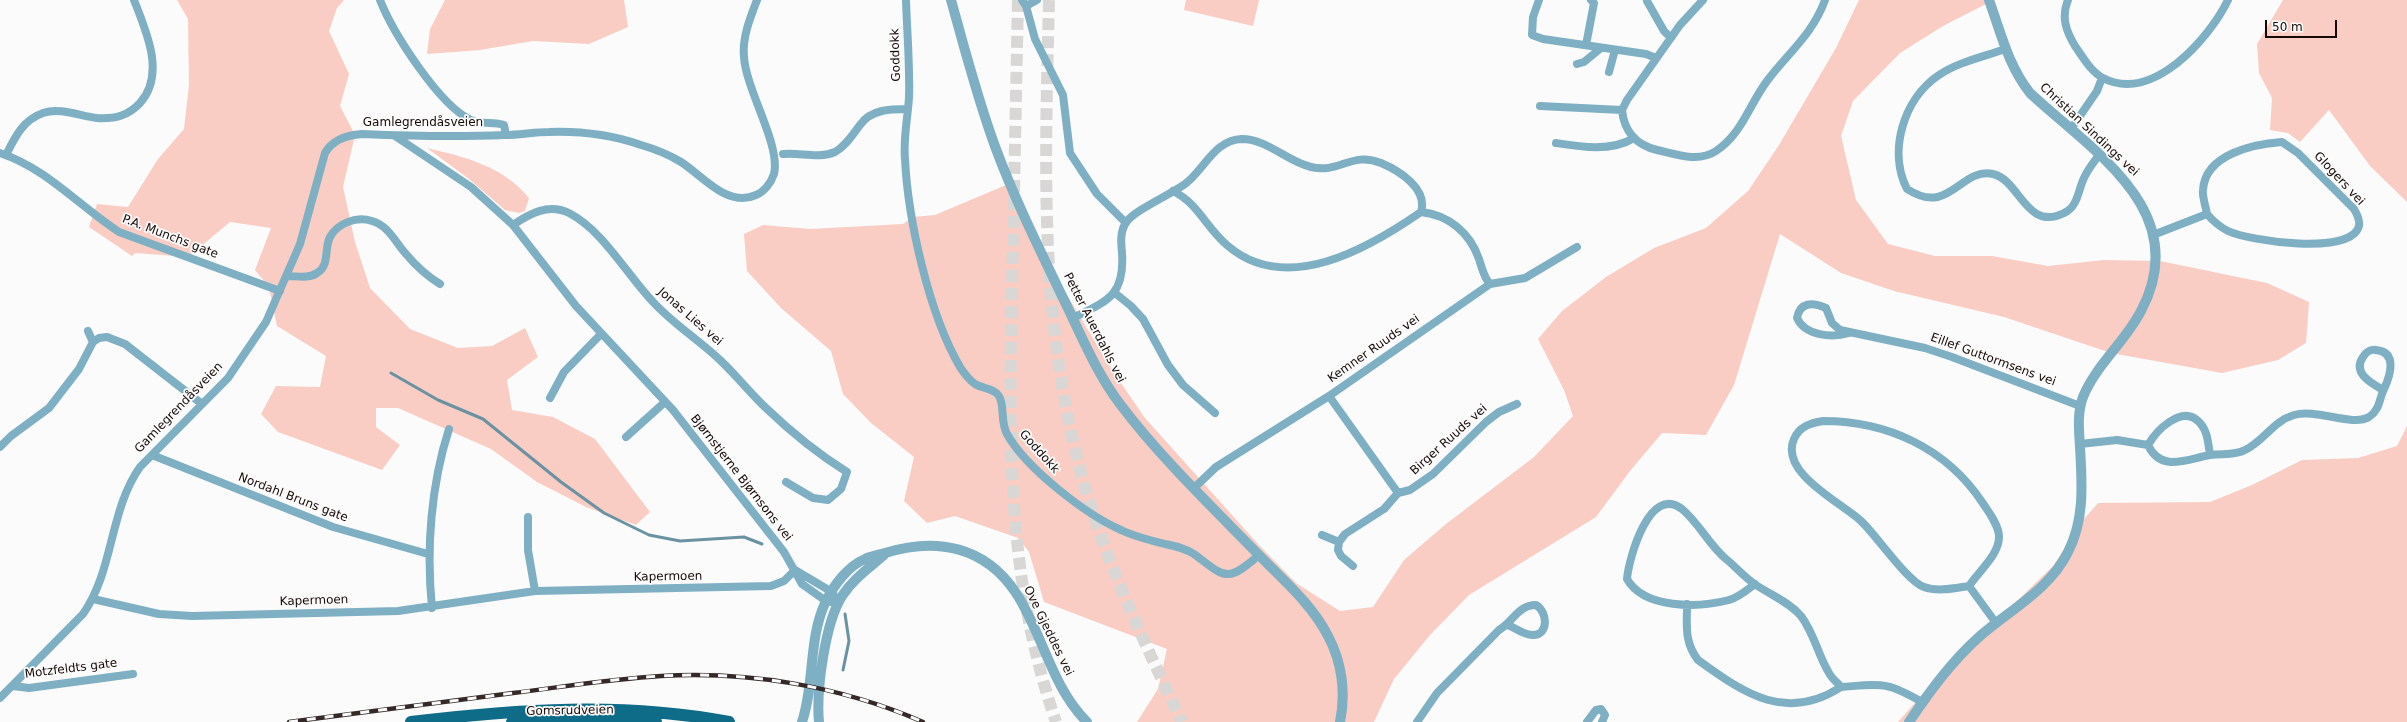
<!DOCTYPE html>
<html>
<head>
<meta charset="utf-8">
<style>
	body { margin:0 }
	#map { position:relative; width:2407px; height:722px; overflow:hidden; background:#fbfbfb; font-family:"DejaVu Sans",sans-serif }
	canvas { display:block }
	.scale { position:absolute; left:2265px; top:20px; width:72px; height:18px; box-sizing:border-box; border:2px solid #150906; border-top:0; padding-left:5px; font-size:12px; line-height:14px; white-space:nowrap; color:#150906; -webkit-text-stroke:3px #fbfbfb; paint-order:stroke }
</style>
</head>
<body>
<div id="map">
<canvas width="2407" height="722"></canvas>
<div class="scale">50 m</div>
</div>
<script>
const c = document.querySelector('canvas').getContext('2d');
c.lineJoin = 'round';
function fill(path, color) { c.fillStyle = color; c.fill(path, 'evenodd'); }
function trace(path, color, width, dash) { c.strokeStyle = color; c.lineWidth = width; c.lineCap = dash ? 'butt' : 'round'; c.setLineDash(dash || []); c.stroke(path); }
function label(font, color, halo, rows, align = 'center') {
  c.font = font + ' "DejaVu Sans",sans-serif'; c.lineWidth = 3.5; c.setLineDash([]); c.textBaseline = 'middle'; c.strokeStyle = halo; c.fillStyle = color; for (const [text, x, y, turn = 0] of rows) {
    c.save(); c.translate(x, y); c.rotate((+turn || 0) * Math.PI / 180); c.textAlign = isNaN(turn) ? turn : align; if (halo) c.strokeText(text, 0, 0); c.fillText(text, 0, 0); c.restore();
  }
}
const green = new Path2D(`
	M177,0h167l-7,8 -8,23 20,43 -9,32 15,29 -12,52 12,55 15,46 40,41 48,19 34,-2 33,-18 13,29 -31,23 5,30 41,7 42,22 55,73 -14,13 -50,-18 -49,-25 -46,-33 -93,-41h-22v19l24,18 -18,25 -104,-38 -17,-18 15,-28 44,1 6,-31 -49,-30 -8,-39 -14,-17 16,-42 -41,-6 -42,35 -53,-4 -3,3 -43,-29 8,-23 31,3 30,-48 26,-30 5,-44 -1,-66z
	M445,0h179l4,27 -39,17 -56,-3 -53,9 -53,4 3,-25z
	M1186,0h73l-6,26 -69,-16z
	M1859,0h135l-51,26 -43,27 -47,48 -12,35 15,64 32,44 47,12h57l56,10 56,-6 56,1 107,22 42,19 -3,41 -28,17 -56,13 -111,-20 -107,-36 -110,-26 -53,-18 -61,-39 -46,151 -28,50 -44,-2 -32,38 -34,46 -127,78 -39,40 -36,44 -20,43h-237l21,-33 9,-40 -123,-47 -15,-50 -11,-14 -63,-22 -28,7 -23,-22 10,-44 -43,-34 -28,-29 -12,-43 -50,-43 -34,-37 -3,-37 19,-9 47,4 93,-5 10,-7 22,-2 78,-33 45,98 56,93 31,45 113,126 38,39 44,28 33,-4 31,-47 42,-36 88,-67 39,-41 -9,-26 -26,-51 24,-28 44,-34 48,-29 52,-20 42,-37 31,-46 57,-97z
	M2283,0h124v202l-37,-36 -41,-56 -29,32 -12,-9 -18,-3 2,-32 -13,-25 -2,-29z
	M427,148c38,9 76,18 102,50l-4,13 -6,2 -14,-3 -36,-31z
	M2407,426v296h-509l34,-39 121,-117 31,-47 14,-16 112,-1 42,-17 50,-25 56,-2 39,-12z`);
const stream = new Path2D(`
	M391,373l47,27 45,19 78,63 43,31 45,22 31,6 64,-4 18,7
	M843,670l6,-29 -4,-27`);
const trunkTunnel = new Path2D(`
	M1018,0c-2,96 -4,192 -6,289 -3,150 -6,288 44,433
	M1049,0c-4,169 -11,326 37,491 24,80 60,155 96,231`);
const minor = new Path2D(`
	M380,0c13,33 59,105 91,120 11,5 23,1 33,5l2,10
	M906,0c1,32 4,65 3,97 -1,20 -6,41 -4,62 3,61 24,155 55,208 4,6 9,13 15,17 8,5 19,4 24,12 6,10 1,25 8,38 19,34 78,80 114,96 14,7 29,10 44,14 10,2 20,4 29,10 31,23 32,30 65,1
	M1022,0l4,6 9,33 28,56 7,58 27,41 29,29
	M1539,0l-6,17 -1,18 11,4 103,15 10,4
	M1703,0l-23,25 -53,75 -5,10c2,21 14,35 35,40 18,4 41,13 59,1 26,-17 33,-46 51,-70 21,-28 46,-47 58,-81
	M2068,0c-7,17 -2,31 7,46 7,10 16,26 28,32 49,26 106,-39 125,-78
	M1647,1l17,30 7,7
	M1026,6l11,-6
	M1586,45l8,-42 -3,-3
	M2005,49c-22,8 -47,13 -66,26 -36,24 -51,77 -32,114 43,28 53,-22 86,-15 27,6 33,58 71,39 14,-6 14,-23 20,-35 4,-9 10,-16 15,-23
	M1577,64l7,-2 17,-14
	M1609,72l6,-22
	M1540,106l82,4
	M2071,129l26,-38 5,-13
	M395,136l76,51 42,38 63,81 97,104 111,142 18,32 24,17 12,2
	M2282,142l16,11 56,56c3,5 6,11 5,17 -8,30 -110,15 -131,5 -8,-4 -15,-10 -21,-17 -1,-7 -5,-17 -4,-24 2,-36 51,-46 79,-48z
	M1556,143c25,4 55,9 78,-5
	M0,153c46,15 79,53 119,79l161,59
	M783,154c16,-2 36,5 52,-2 11,-6 18,-18 25,-27 11,-16 31,-16 48,-16
	M6,155c9,-18 17,-35 37,-42 17,-6 37,3 54,5 18,1 31,-2 43,-15 26,-29 6,-72 -6,-103
	M1173,191c26,13 33,37 55,55 59,50 141,2 193,-34 28,3 49,21 58,47 3,9 5,19 11,25
	M513,225c16,-11 35,-22 56,-12 35,18 59,64 87,92 19,20 44,36 64,55 16,15 30,33 46,48 25,24 52,46 81,64l-6,17 -13,11 -15,-2 -27,-16
	M2153,235l54,-21
	M287,276c10,0 22,3 30,-3 13,-7 7,-25 13,-36 8,-14 26,-21 42,-16 17,5 23,21 34,33 10,12 21,22 34,30
	M1115,293l16,13 12,13 25,46 15,20 32,28
	M1073,318c34,-17 52,-22 49,-65 -1,-10 -2,-20 3,-29 7,-13 45,-29 60,-40 20,-15 29,-44 57,-45 25,0 46,23 69,28 29,7 40,-16 70,-4 19,8 47,26 40,49
	M88,331l5,11
	M1849,333c-17,5 -44,3 -52,-15 3,-16 15,-16 29,-10l6,15 8,7 85,18 27,9 128,49
	M1329,396l69,97
	M550,398l14,-26 37,-38
	M1823,421c64,0 123,27 159,81 6,9 17,23 17,35 0,18 -21,35 -30,49 -14,2 -31,6 -45,1 -17,-6 -47,-51 -63,-66 -19,-18 -82,-48 -67,-82 5,-12 16,-16 29,-18z
	M626,437l39,-35
	M2080,444l37,-4 31,5c8,-14 33,-40 50,-24 10,9 10,22 12,34
	M2148,445c13,28 39,14 62,10 12,-2 24,1 35,-5 19,-9 28,-29 49,-35 22,-7 58,12 75,2 11,-7 10,-18 15,-28 6,-13 14,-37 -8,-39 -5,-1 -10,2 -13,7 -11,16 8,26 20,33
	M0,447l11,-11 38,-28 30,-39 14,-27 6,-4 8,-1 18,7 77,60
	M152,455l181,72 95,27
	M1194,488l22,-21 113,-71 161,-112 35,-6 52,-31
	M528,517v33l7,41
	M1322,535l17,7
	M1353,566l-12,-10 -3,-6 1,-8 6,-8 39,-25 14,-16 12,-3 23,-16 53,-52 13,-10 18,-8
	M795,570l37,22 6,11
	M1755,584c-8,6 -17,14 -26,16 -31,8 -85,9 -102,-21 2,-22 23,-95 55,-70 17,14 27,36 44,50 10,8 19,19 30,26 15,10 33,17 45,31 13,17 17,39 28,57 3,6 8,9 12,14 41,-3 45,-6 81,15
	M1969,586l27,37
	M93,599l66,15 33,2 206,-5 137,-20 236,-5 13,-5 11,-11
	M1687,604c0,21 -3,38 11,56 48,35 89,62 143,27
	M432,608c-6,-59 -1,-123 17,-179
	M13,686l16,2 104,-14
	M0,698l83,-84c31,-44 26,-103 57,-147l88,-89 38,-56 34,-78 25,-91c8,-14 22,-18 37,-19 48,2 96,3 143,1 15,0 29,-3 44,-3 31,-1 63,3 92,13 14,4 27,9 40,17 22,14 46,46 75,33 8,-3 15,-12 18,-21 7,-29 -28,-84 -30,-117 -2,-19 6,-39 13,-57
	M1417,722l20,-29 62,-63c14,-8 19,-25 37,-25 12,7 13,31 -4,30 -8,0 -17,-7 -24,-10
	M1587,722l9,-12 5,-1 4,6 -3,7`);
const tertiary = new Path2D(`
	M951,0c14,50 27,101 45,149 19,51 43,99 66,147 18,36 33,75 58,108 40,53 90,101 137,149 25,26 55,51 71,83 14,26 18,57 12,86
	M802,722c13,-39 6,-84 24,-121 8,-16 22,-35 39,-42 6,-3 14,-4 20,-6 51,-16 100,-7 131,40 27,41 35,93 71,129
	M819,722c-3,-31 6,-99 23,-126 11,-17 27,-28 42,-41
	M1909,722c21,-31 42,-60 71,-86 30,-26 70,-47 88,-84 17,-33 14,-69 12,-105 -1,-17 -3,-34 3,-50 13,-32 42,-55 58,-86 53,-100 -49,-160 -111,-218 -22,-28 -29,-60 -41,-93`);
const primary = new Path2D(`
	M411,722c105,-13 213,-20 318,0
	M512,722l89,-3 55,3`);
const rail = new Path2D(`
	M289,722c74,-10 149,-19 224,-29 49,-6 98,-14 148,-17 88,-5 180,10 262,46`);
const streetNames = [
	["Goddokk",896,55,-92],
	["Gamlegrendåsveien",423,123],
	["Christian Sindings vei",2089,130,43],
	["Glogers vei",2339,179,47],
	["P.A. Munchs gate",170,237,21],
	["Jonas Lies vei",690,317,41],
	["Petter Auerdahls vei",1094,328,63],
	["Kemner Ruuds vei",1374,349,-35],
	["Eillef Guttormsens vei",1993,360,20],
	["Gamlegrendåsveien",179,408,-46],
	["Birger Ruuds vei",1449,440,-42],
	["Goddokk",1039,452,48],
	["Bjørnstjerne Bjørnsons vei",741,478,52],
	["Nordahl Bruns gate",293,498,21],
	["Kapermoen",668,577,-1],
	["Kapermoen",314,601,-2],
	["Ove Gjeddes vei",1048,631,64],
	["Motzfeldts gate",71,669,-7],
	["Gomsrudveien",570,711,-1]
];
fill(green, '#f9cdc3');
trace(stream, '#6a92a2', 3);
trace(trunkTunnel, '#d8d7d6', 12, [12, 6]);
trace(minor, '#7eafc3', 8);
trace(tertiary, '#7eafc3', 10);
trace(primary, '#0e6c88', 12);
trace(rail, '#342927', 4.5);
trace(rail, '#fbfbfb', 3, [9]);
label('12px', '#150906', '#fbfbfb', streetNames);
</script>
</body>
</html>
